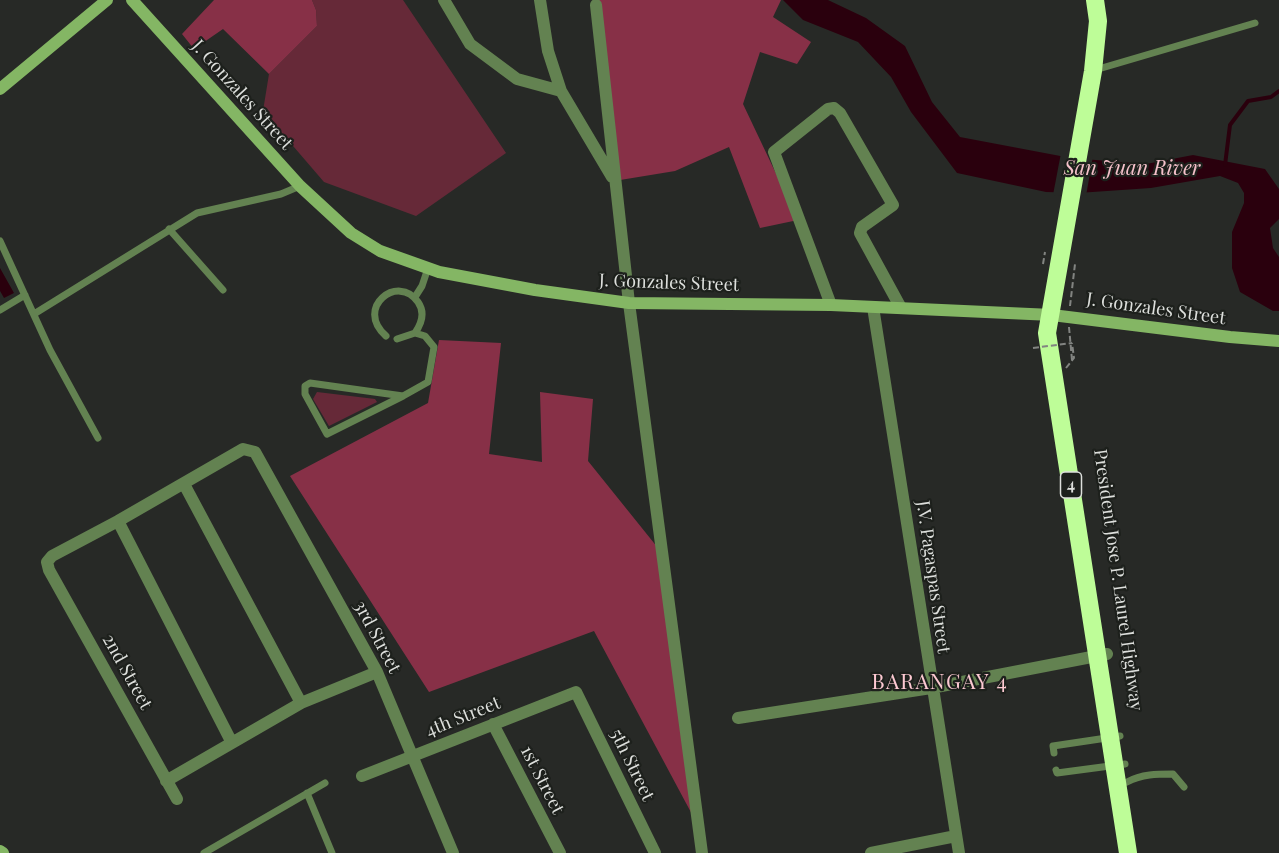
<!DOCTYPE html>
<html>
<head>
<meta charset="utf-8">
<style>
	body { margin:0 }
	canvas { display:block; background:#272926 }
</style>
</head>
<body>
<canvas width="1279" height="853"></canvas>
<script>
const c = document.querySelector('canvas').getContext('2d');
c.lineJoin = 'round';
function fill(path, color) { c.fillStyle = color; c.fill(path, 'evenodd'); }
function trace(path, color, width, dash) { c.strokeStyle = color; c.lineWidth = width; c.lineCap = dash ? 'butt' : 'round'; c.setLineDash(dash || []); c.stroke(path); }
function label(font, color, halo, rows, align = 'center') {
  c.font = font + ' "Playfair Display",serif'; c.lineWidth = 4.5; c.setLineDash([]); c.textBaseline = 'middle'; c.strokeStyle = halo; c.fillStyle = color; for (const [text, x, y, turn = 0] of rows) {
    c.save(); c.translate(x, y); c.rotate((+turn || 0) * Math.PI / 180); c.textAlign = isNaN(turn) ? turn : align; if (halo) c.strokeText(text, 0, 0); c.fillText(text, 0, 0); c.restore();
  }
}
const green = new Path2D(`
	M312,0h91l103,153 -90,63 -92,-34 -61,-71 6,-37 48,-48 -1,-16z
	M317,392l58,7 2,3 -48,24 -16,-27z`);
const forest = new Path2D(`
	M214,0h98l4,10 1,16 -48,48 -46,-45 -29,20 -12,-15z
	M595,0h186l-8,17 38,25 -14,22 -37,-12 -17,52 55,116 -38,8 -31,-81 -54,24 -61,10z
	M439,340l62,3 -12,111 53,8 -2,-70 53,7 -5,62 74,92 32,265 -100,-187 -165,61 -139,-216 138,-73z`);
const water = new Path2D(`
	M783,0h45l38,18 39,28 27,56 28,35 111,21 75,6 47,-9 72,14 14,20v30l-9,9 3,20 6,9v54h-6l-33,-19 -8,-24v-36l12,-29v-10l-6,-10 -18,-7 -69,12 -73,5 -32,-1 -89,-19 -46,-61 -20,-35 -33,-35 -55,-22z
	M0,268l14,25 -10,5 -4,-7z`);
const pier = new Path2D(`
	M1061,153l32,3 -7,40 -33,-1z`);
const stream = new Path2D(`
	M1225,165l5,-40 18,-24 23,-4 8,-6`);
const path = new Path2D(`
	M1043,264l2,-12
	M1070,306l5,-42
	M1069,327l3,33
	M1066,368l8,-10 -2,-15`);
const lane = new Path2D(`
	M1095,70l160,-47
	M169,229l54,61
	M0,241l50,109 48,88
	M415,297l7,-11 6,-18
	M0,310l25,-15
	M34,314l163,-101 84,-19 19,-8
	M386,336c-32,-28 12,-63 32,-34 7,10 4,21 -3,31l-18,6
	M310,383l93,13 -76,38 -22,-40v-8z
	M403,396l25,-14 6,-35 -9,-11 -10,-3
	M1054,753l-1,-7 67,-10
	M1056,770l1,3 68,-9
	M1127,782c15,-8 30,-8 46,-8l11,13
	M307,793l25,60
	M204,853l121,-70`);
const street = new Path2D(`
	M444,0l26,44 47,35 44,12
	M540,0l8,51 13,40 51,86
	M596,5l33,298 73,550
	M831,305l-57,-153 54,-43 6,-1 6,5 53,92 -31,22 -2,6 41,75
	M873,307l86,546
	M184,484l117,219
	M118,521l114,222
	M738,718l193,-30 176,-34
	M493,724l67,129
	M362,776l214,-84 79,161
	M166,781l135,-78 76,-31
	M177,799l-128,-229 -2,-8 5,-6 66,-35 125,-72 12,3 122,220 76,181
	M871,853l85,-17`);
const secondary = new Path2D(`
	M132,0l168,186 51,47 29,18 59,21 96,18 94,13 202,2 221,10 178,22 49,4
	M0,89l107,-89
	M0,851l3,2`);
const highway = new Path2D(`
	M1095,0l3,21 -5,50 -46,262 81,520`);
const pathBridge = new Path2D(`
	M1033,348l39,-5`);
const shields = [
	[1071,485,21]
];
const shieldNames = [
	["4",1071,485]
];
const streetNames = [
	["J. Gonzales Street",242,95,48],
	["J. Gonzales Street",669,283,2],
	["J. Gonzales Street",1156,309,8],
	["J.V. Pagaspas Street",933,577,82],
	["President Jose P. Laurel Highway",1118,580,82],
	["3rd Street",377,637,62],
	["2nd Street",127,672,61],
	["4th Street",463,717,-22],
	["5th Street",632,765,64],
	["1st Street",542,780,63]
];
const waterNames = [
	["San Juan River",1132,169]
];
const quarterNames = [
	["BARANGAY 4",940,682]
];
fill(green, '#662938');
fill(forest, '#873047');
fill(water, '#2a000d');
fill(pier, '#272926');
trace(stream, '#2a000d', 4);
trace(path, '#828481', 2, [6, 3]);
trace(lane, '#638251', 7);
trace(street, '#638251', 12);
trace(secondary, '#84b664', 12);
trace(highway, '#befd98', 18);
trace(pathBridge, '#828481', 2, [6, 3]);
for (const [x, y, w] of shields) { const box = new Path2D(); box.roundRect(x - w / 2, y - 13, w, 26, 4.5); c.fillStyle = '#1d201c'; c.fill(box); trace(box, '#dddfdc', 1.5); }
label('bold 16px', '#dddfdc', null, shieldNames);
label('18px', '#dddfdc', '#1d201c', streetNames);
label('italic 20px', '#f5c1ca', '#1d201c', waterNames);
c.letterSpacing = '1.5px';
label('21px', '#fdc9d2', '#1d201c', quarterNames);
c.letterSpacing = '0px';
</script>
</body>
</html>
